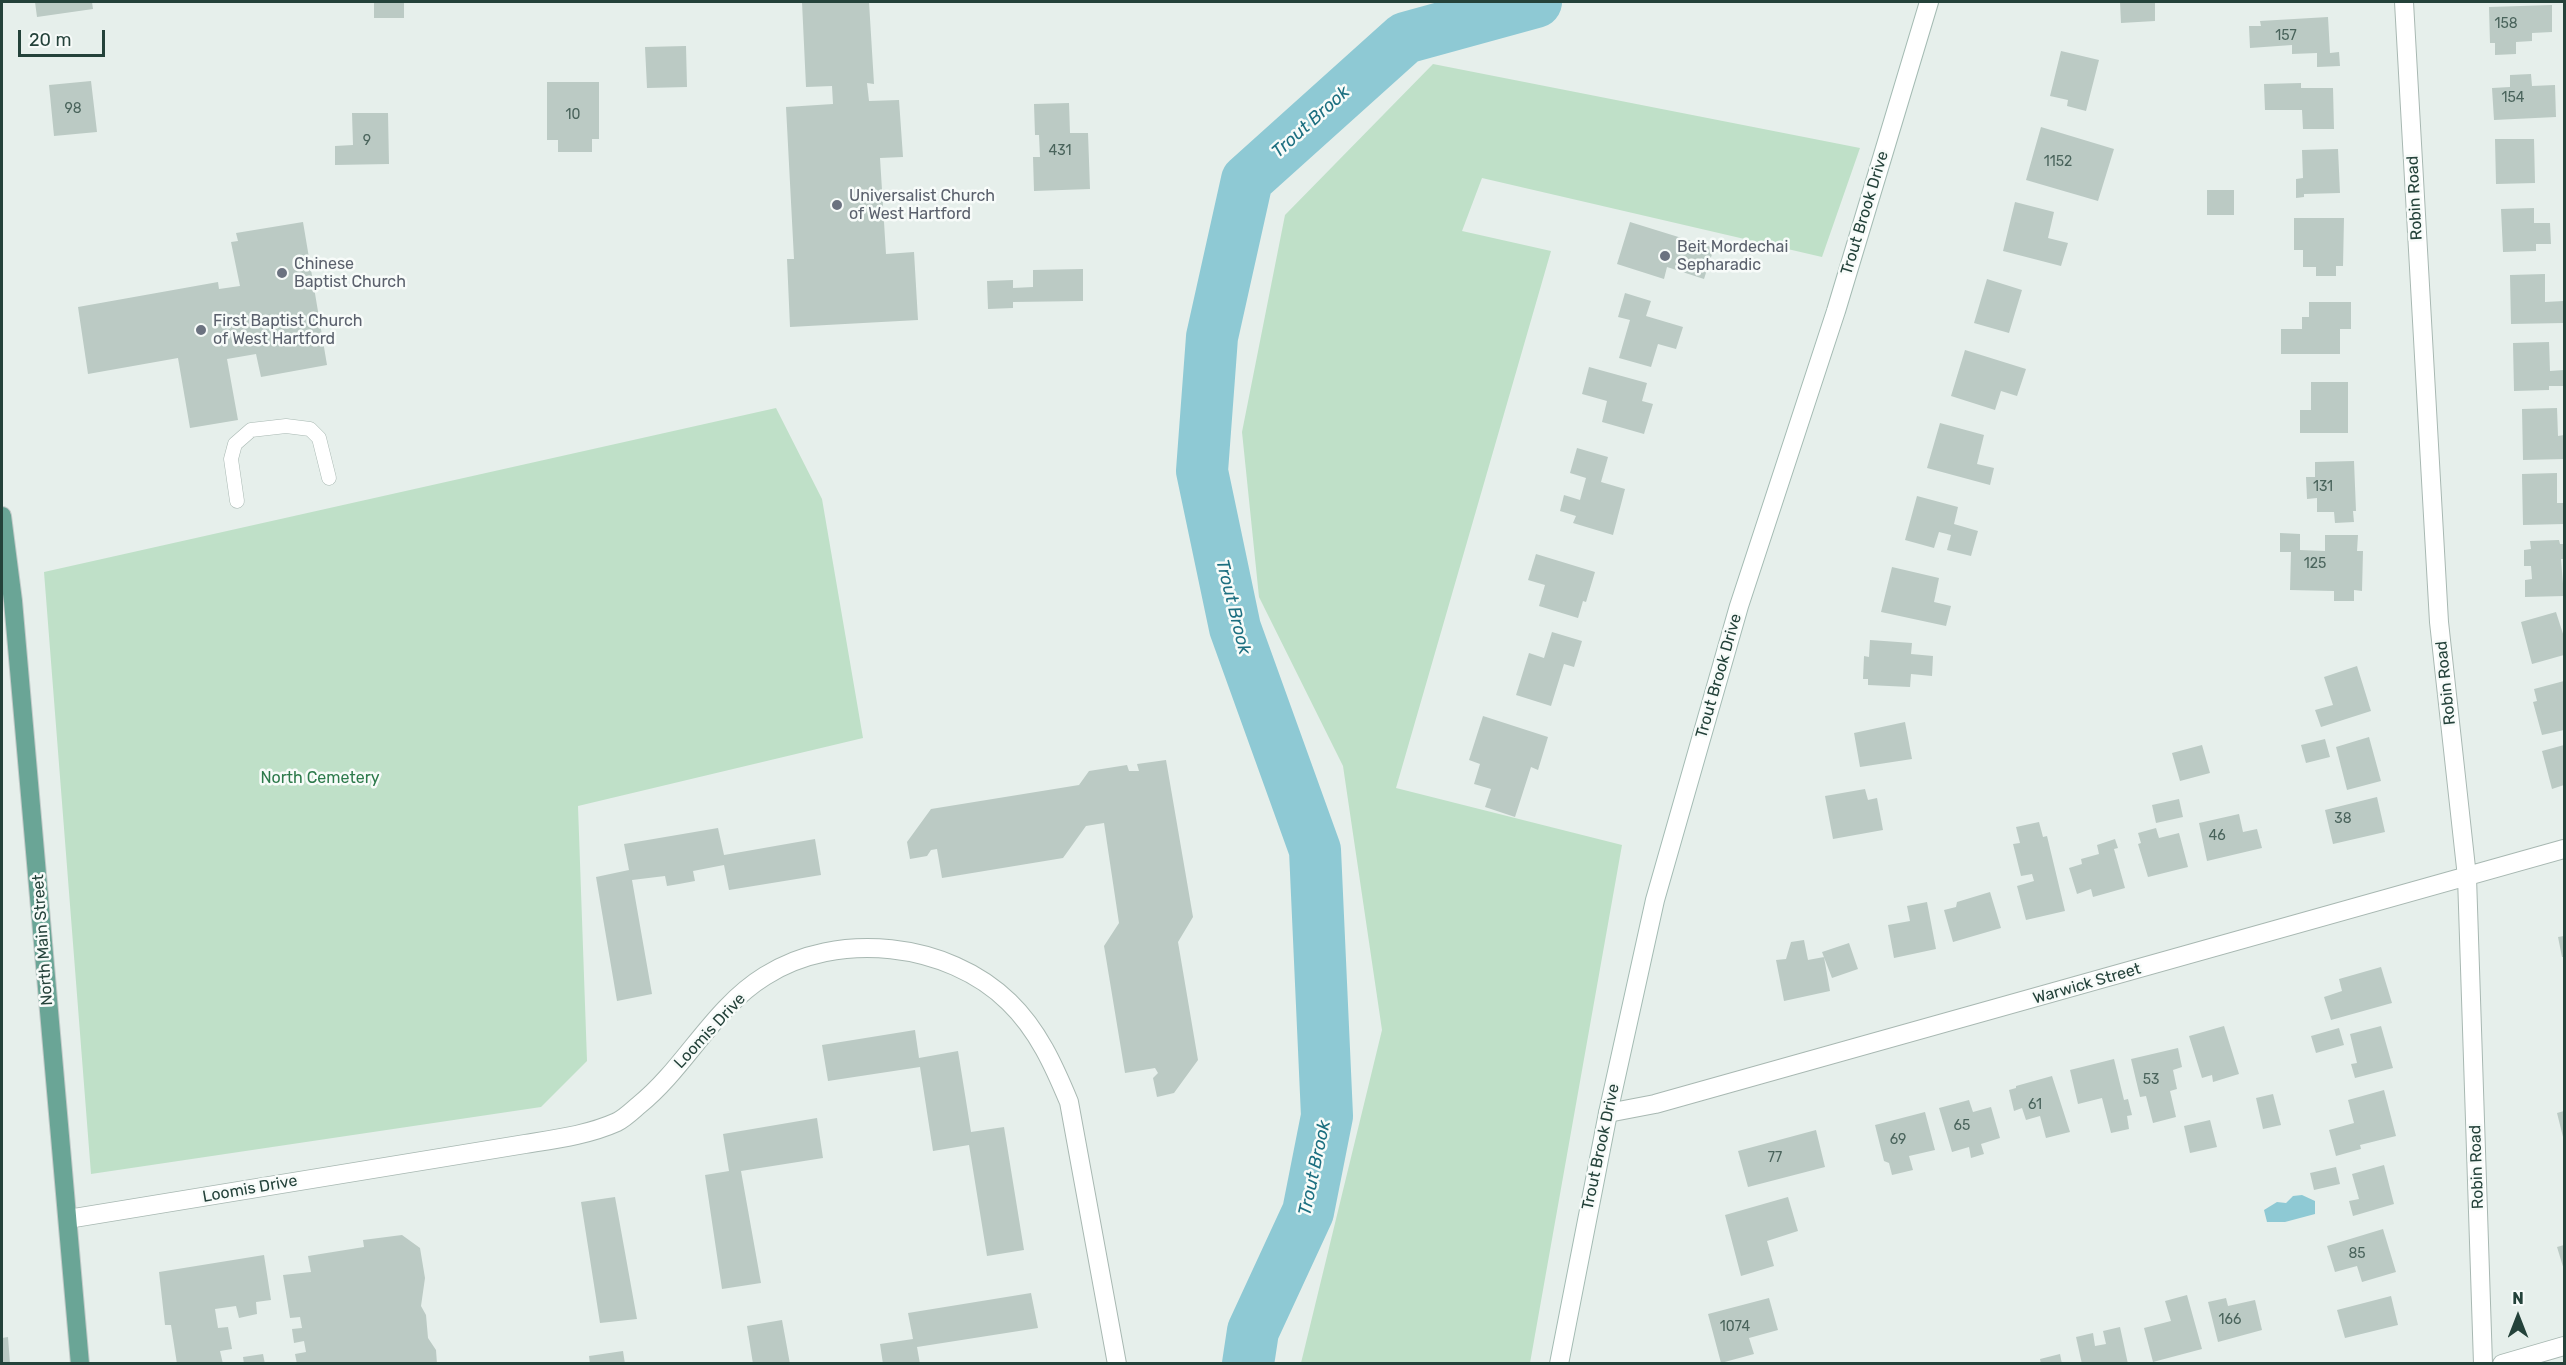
<!DOCTYPE html>
<html>
<head>
<meta charset="utf-8">
<style>
	body { margin:0 }
	#map { position:relative; width:2566px; height:1365px; overflow:hidden; background:#e6efeb; font-family:Rubik,sans-serif }
	canvas { display:block }
	.frame { position:absolute; inset:0; border:3px solid #24423a; pointer-events:none }
	.north { position:absolute; left:2488px; top:1287px; width:60px; height:60px; -webkit-text-stroke:4px #f7fbf9; paint-order:stroke; rotate:0deg; font-size:16px; font-weight:700; line-height:24px; text-align:center; color:#24423a }
	.north::after { content:''; display:block; margin:auto; width:21px; height:27px; background:#24423a; clip-path:polygon(50% 0,100% 100%,50% 72%,0 100%) }
	.scale { position:absolute; left:18px; top:30px; width:87px; height:27px; box-sizing:border-box; border:3px solid #24423a; border-top:0; padding-left:8px; font-size:18px; line-height:21px; white-space:nowrap; color:#24423a; -webkit-text-stroke:4px #f7fbf9; paint-order:stroke }
</style>
</head>
<body>
<div id="map">
<canvas width="2566" height="1365"></canvas>
<div class="frame"></div>
<div class="north">N</div>
<div class="scale">20 m</div>
</div>
<script>
const c = document.querySelector('canvas').getContext('2d');
c.lineJoin = 'round';
function fill(path, color) { c.fillStyle = color; c.fill(path, 'evenodd'); }
function trace(path, color, width, dash) { c.strokeStyle = color; c.lineWidth = width; c.lineCap = dash ? 'butt' : 'round'; c.setLineDash(dash || []); c.stroke(path); }
function label(font, color, halo, rows, align = 'center') {
  c.font = font + ' Rubik,sans-serif'; c.lineWidth = 5; c.setLineDash([]); c.textBaseline = 'middle'; c.strokeStyle = halo; c.fillStyle = color; for (const [text, x, y, turn = 0] of rows) {
    c.save(); c.translate(x, y); c.rotate((+turn || 0) * Math.PI / 180); c.textAlign = isNaN(turn) ? turn : align; if (halo) c.strokeText(text, 0, 0); c.fillText(text, 0, 0); c.restore();
  }
}
const green = new Path2D(`
	M1433,64l427,84 -38,109 -340,-79 -20,53 89,20 -155,537 226,57 -92,518h-229l81,-333 -39,-264 -84,-169 -17,-165 43,-217z
	M776,408l46,91 41,239 -285,68 9,255 -46,46 -450,67 -47,-602z`);
const water = new Path2D(`
	M2302,1195l13,6v13l-30,8h-18l-3,-12 13,-8 9,1 7,-7z`);
const river = new Path2D(`
	M1248,1364l5,-33 55,-119 19,-96 -12,-266 -80,-222 -33,-157 10,-134 35,-157 158,-142 131,-36`);
const building = new Path2D(`
	M35,2h57l1,7 -56,8z
	M374,2h30v16h-30z
	M802,2h67l5,82 -7,-1 2,18 30,-1 4,57 -23,1 6,96 28,-2 4,68 -128,7 -3,-68h7l-8,-152 47,-3 -1,-18 -26,1z
	M2120,2h35v19l-34,2z
	M2552,5v27l-20,1v8l-16,1v12l-21,1v-12h-5l-1,-36z
	M2328,17l2,36 9,-1 1,14 -23,1v-14l-25,1v-9l-42,3 -1,-22h12l-1,-5z
	M686,46l1,41 -40,1 -2,-41z
	M2061,51l38,9 -13,51 -19,-5 1,-6 -18,-4z
	M2531,74l1,12 23,-1 1,32 -62,3 -2,-32 18,-1v-12z
	M91,81l6,51 -43,4 -5,-51z
	M547,82h52v57h-7v13h-34v-12h-11z
	M2301,83v5h32l1,41h-31l-1,-19h-37l-1,-26z
	M1069,103l1,30h18l2,56 -56,2 -1,-34h7l-1,-22h-4l-1,-31z
	M352,113h36l1,51 -54,1v-19l18,-1z
	M2041,127l73,22 -16,52 -72,-21z
	M2495,139h39l1,44 -39,1z
	M2338,149l2,44 -36,1v3l-8,1v-19l7,-1 -1,-28z
	M2207,190h27v25h-27z
	M2015,202l39,10 -6,26 20,5 -7,23 -58,-15z
	M2534,208v15h16l1,21h-15v7l-33,1 -2,-43z
	M2294,218h50l-1,48h-7v10h-20v-9h-13v-17h-9z
	M303,222l24,143 -66,12 -5,-23 -29,5 11,61 -48,8 -12,-70 -90,16 -10,-67 140,-25 1,7 21,-3 -9,-44 7,-1 -2,-8z
	M1630,222l84,26 -10,31 -37,-12 -3,12 -47,-15z
	M1083,269v32l-70,1v6l-25,1 -1,-28 26,-1v8l20,-1v-17z
	M2545,274v28l19,-1v22l-53,1 -1,-49z
	M1987,279l35,11 -13,43 -35,-10z
	M1625,293l26,8 -5,15 37,11 -7,22 -18,-5 -7,23 -32,-9 11,-38 -12,-3z
	M2309,302h42v27h-11v25h-59v-25h21v-12h7z
	M2549,342l1,29 14,-1v16h-15v4l-35,1 -1,-48z
	M1965,350l61,19 -9,27 -16,-5 -6,19 -44,-14z
	M1589,367l58,16 -5,18 11,3 -9,30 -42,-12 5,-21 -25,-7z
	M2311,382h37v51h-48v-23h11z
	M2557,408l1,28 6,-1v24l-41,1 -1,-51z
	M1940,423l44,12 -7,29 17,4 -4,17 -63,-17z
	M1577,448l31,9 -7,25 24,7 -12,46 -40,-12 3,-7 -16,-5 4,-16 16,5 6,-22 -16,-5z
	M2354,461l2,50h-3l1,11 -19,1 -1,-11h-17v-14l-10,1 -1,-22h9v-15z
	M2557,473v30h7v21l-41,1 -1,-51z
	M1917,496l41,11 -4,17 24,7 -7,25 -24,-6 4,-15 -12,-3 -5,16 -29,-8z
	M2280,533l20,1v16l25,1v-16h33l-1,16h6l-1,40 -8,-1v11h-20v-10l-44,-1 1,-38h-11z
	M2559,540l1,4h4v15h-3l3,37 -39,1v-17l7,-1 -1,-13h-7v-16l7,-1 -1,-8z
	M1536,554l59,18 -9,30 -3,-1 -5,17 -39,-12 6,-21 -17,-5z
	M1892,567l47,11 -5,24 17,4 -5,20 -65,-14z
	M2556,612l8,25v18l-32,9 -11,-42z
	M1552,632l30,9 -8,26 -10,-3 -13,42 -35,-11 13,-42 15,5z
	M1870,640l42,3 -1,11 22,2 -1,20 -21,-2 -1,13 -42,-2v-6h-5l1,-23 5,1z
	M2357,666l14,45 -50,16 -6,-17 18,-5 -9,-28z
	M2564,681v49l-22,5 -9,-33 4,-1 -3,-12z
	M1483,716l65,21 -10,33 -7,-3 -16,50 -30,-10 6,-18 -17,-5 6,-20 -11,-4z
	M1905,722l7,37 -52,8 -6,-34z
	M2369,737l12,44 -34,9 -11,-43z
	M2325,739l5,18 -24,6 -5,-18z
	M2202,745l8,28 -30,8 -8,-28z
	M2564,745v40l-12,4 -10,-38z
	M1166,760l27,157 -15,25 20,118 -24,33 -17,4 -4,-19 5,-5 -3,-5 -30,5 -21,-127 15,-23 -15,-100 -18,3 -23,32 -121,20 -5,-29 -6,1 -4,6 -17,3 -3,-17 24,-33 148,-24 10,-14 38,-6 2,6h10l-2,-7z
	M1865,789l3,11 9,-2 6,32 -50,9 -8,-43z
	M2377,797l8,35 -52,12 -8,-34z
	M2179,799l4,18 -27,6 -4,-18z
	M2239,814l4,18 14,-3 5,19 -55,13 -8,-38z
	M2039,822l4,15 4,-1 18,75 -39,9 -9,-34 17,-5 -2,-7 -11,2 -8,-32 7,-1 -4,-16z
	M718,828l6,27 91,-16 6,36 -92,15 -5,-25 -31,6 2,10 -16,3 -12,2 -2,-10 -33,4 20,114 -35,7 -21,-124 33,-7 -5,-26z
	M2156,828l3,10 20,-5 9,34 -40,10 -10,-33 3,-1 -3,-10z
	M2115,839l3,9 -4,1 11,39 -32,9 -2,-8 -14,5 -8,-26 13,-4 -1,-5 18,-5 -2,-9z
	M1990,892l11,36 -48,14 -9,-32 12,-3 1,-5z
	M1927,902l9,47 -42,9 -6,-33 22,-4 -3,-15z
	M2564,936v21h-2l-4,-20z
	M1804,940l4,20 16,-3 6,34 -46,10 -8,-41 10,-1 5,-17z
	M1849,943l9,26 -26,9 -10,-26z
	M2381,967l11,36 -61,17 -7,-23 18,-6 -3,-12z
	M2224,1026l15,48 -26,8 -1,-7 -10,3 -13,-42z
	M2381,1026l12,42 -38,10 -4,-14 6,-1 -7,-29z
	M2339,1028l5,17 -28,8 -5,-17z
	M915,1030l4,28 39,-7 13,81 33,-5 20,123 -37,6 -18,-111 -36,6 -13,-84 -92,14 -6,-36z
	M2178,1048l4,19 -9,3 4,19 -7,2 6,26 -23,6 -7,-27 -6,1 -9,-38z
	M2114,1059l10,41 4,-1 4,16 -5,1 2,13 -18,4 -9,-35 -24,6 -8,-34z
	M2052,1076l18,56 -24,6 -6,-22 -14,4 -4,-12 -8,3 -5,-21 7,-2v-2z
	M2384,1090l12,46 -36,9 1,4 -25,7 -7,-26 25,-7 -6,-23z
	M2273,1094l8,31 -18,4 -7,-31z
	M1969,1100l4,12 18,-5 9,31 -19,6 3,10 -13,4 -2,-11 -17,5 -13,-44z
	M2564,1111v30l-7,-28z
	M1925,1112l10,38 -26,6 4,14 -21,5 -3,-12 -5,-2 -9,-36z
	M817,1118l6,40 -82,13 20,112 -39,6 -17,-114 24,-4 -6,-37z
	M2210,1120l7,27 -27,6 -6,-27z
	M1816,1130l9,37 -77,20 -10,-36z
	M2384,1165l10,39 -41,12 -4,-15 10,-2 -7,-25z
	M2336,1167l4,17 -26,6 -4,-17z
	M615,1197l22,122 -37,4 -19,-121z
	M1788,1197l10,34 -31,10 7,25 -33,10 -16,-61z
	M2383,1229l13,43 -34,10 -5,-16 -22,6 -8,-26z
	M402,1235l18,13 5,30 -4,28 5,9 2,23 8,12 1,14h-140l-2,-10 11,-2 -2,-11 -10,2 -2,-14 10,-1 -2,-11 -10,1 -7,-43 28,-3 -3,-16 56,-9 -1,-7z
	M2564,1245v25l-7,-23z
	M264,1255l7,45 -15,2 1,12 -18,4 -3,-12 -21,3 3,19 10,-1 4,22 -12,2 3,13h-46l-6,-39h-6l-6,-53z
	M1031,1293l7,35 -121,19 3,17h-37l-3,-20 33,-5 -5,-26z
	M2187,1295l15,54 -49,13 -9,-34 27,-7 -6,-20z
	M2391,1296l7,29 -53,13 -8,-28z
	M1769,1298l9,32 -29,8 5,16 -33,9 -13,-49z
	M2226,1298l2,8 27,-6 7,30 -44,12 -10,-40z
	M782,1320l8,44h-37l-6,-38z
	M2120,1327l8,37h-46l-6,-27 17,-4 2,13 11,-2 -3,-13z
	M8,1337l2,27h-8v-26z
	M623,1351l2,13h-35l-1,-8z
	M263,1354l2,10h-21l-1,-7z
	M2060,1354l2,10h-21l-1,-5z`);
const service = new Path2D(`
	M237,501l-6,-42 4,-15 16,-14 35,-4 24,3 9,9 10,40`);
const minor = new Path2D(`
	M2404,2l35,620 28,255 16,487
	M1608,1113l47,-9 909,-255
	M68,1219l457,-75c31,-5 63,-9 92,-22 8,-4 15,-11 22,-17 46,-37 74,-97 126,-129 72,-46 183,-34 244,26 29,28 45,64 60,100l48,262
	M2502,1364l62,-18`);
const secondary = new Path2D(`
	M1559,1364l49,-251 47,-213 84,-294 97,-295 93,-309`);
const primary = new Path2D(`
	M2,516l11,85 67,763`);
const markers = [
	[837,205,6,"#6b7280"],
	[1665,256,6,"#6b7280"],
	[282,273,6,"#6b7280"],
	[201,330,6,"#6b7280"]
];
const numberNames = [
	["158",2506,24],
	["157",2286,36],
	["154",2513,98],
	["98",73,109],
	["10",573,115],
	["9",367,141],
	["431",1060,151],
	["1152",2058,162],
	["131",2323,487],
	["125",2315,564],
	["38",2343,819],
	["46",2217,836],
	["53",2151,1080],
	["61",2035,1105],
	["65",1962,1126],
	["69",1898,1140],
	["77",1775,1158],
	["85",2357,1254],
	["166",2230,1320],
	["1074",1735,1327]
];
const worshipNames = [
	["Universalist Church",849,196],
	["of West Hartford",849,214],
	["Beit Mordechai",1677,247],
	["Sepharadic",1677,265],
	["Chinese",294,264],
	["Baptist Church",294,282],
	["First Baptist Church",213,321],
	["of West Hartford",213,339]
];
const streetNames = [
	["Robin Road",2415,198,-93],
	["Trout Brook Drive",1865,213,-73],
	["Trout Brook Drive",1719,676,-74],
	["Robin Road",2446,683,-96],
	["North Main Street",43,940,-94],
	["Warwick Street",2087,984,-16],
	["Loomis Drive",710,1031,-47],
	["Trout Brook Drive",1601,1147,-78],
	["Robin Road",2477,1167,-92],
	["Loomis Drive",250,1189,-10]
];
const parkNames = [
	["North Cemetery",320,778]
];
const waterNames = [
	["Trout Brook",1311,122,-42],
	["Trout Brook",1233,607,76],
	["Trout Brook",1315,1168,-78]
];
fill(green, '#bfe0c8');
fill(water, '#8ec9d4');
trace(river, '#8ec9d4', 52);
fill(building, '#bbcac4');
trace(service, '#a8b8b2', 15);
trace(minor, '#a8b8b2', 20);
trace(secondary, '#a4bbb3', 20);
trace(primary, '#c2cac8', 20);
trace(service, '#fff', 14);
trace(minor, '#fff', 18);
trace(secondary, '#fff', 18);
trace(primary, '#6aa596', 18);
for (const [x, y, r, color] of markers) { const dot = new Path2D(); dot.arc(x, y, r, 0, 2 * Math.PI); c.fillStyle = color; c.fill(dot); trace(dot, '#f7fbf9', 2); }
label('14px', '#4a645c', null, numberNames);
label('16px', '#5b616d', '#f7fbf9', worshipNames, 'left');
label('16px', '#24423a', '#f7fbf9', streetNames);
label('16px', '#2d7a4b', '#f7fbf9', parkNames);
label('italic 18px', '#1c6f80', '#f7fbf9', waterNames);
</script>
</body>
</html>
